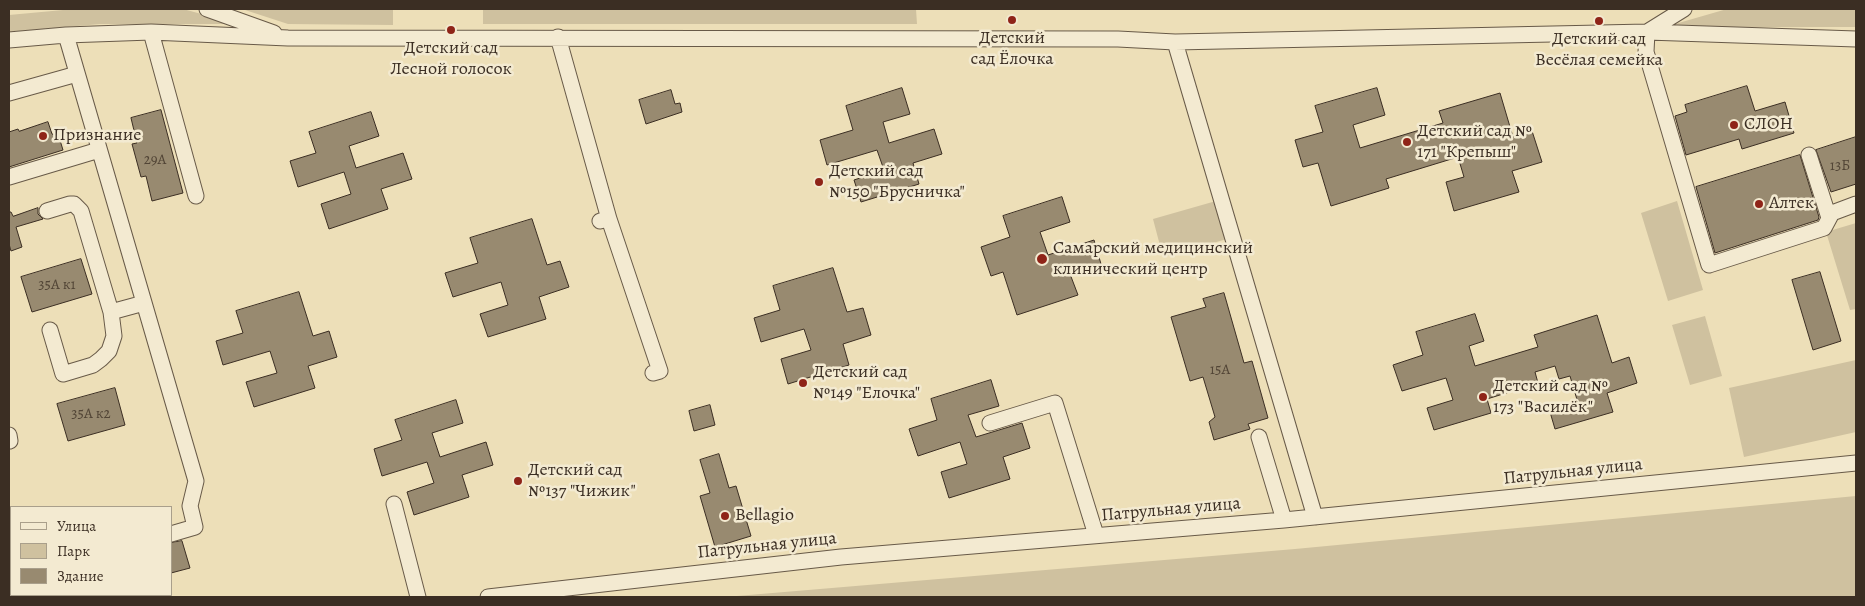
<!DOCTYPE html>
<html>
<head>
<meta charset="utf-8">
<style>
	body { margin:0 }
	#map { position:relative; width:1865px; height:606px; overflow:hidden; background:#eddfb8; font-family:Alegreya,serif }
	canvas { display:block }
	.frame { position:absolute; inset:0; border:10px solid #3b2e23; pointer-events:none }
	.legend { position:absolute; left:10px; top:506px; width:162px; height:90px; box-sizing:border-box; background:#f3ead1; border:1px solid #a99f8b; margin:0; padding:6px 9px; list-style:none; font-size:15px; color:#3b2e23 }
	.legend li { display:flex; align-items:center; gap:10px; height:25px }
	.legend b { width:25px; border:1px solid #a99f8b }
</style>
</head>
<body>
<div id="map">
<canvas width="1865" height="606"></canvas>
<div class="frame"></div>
<ul class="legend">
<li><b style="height:6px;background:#f3ead1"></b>Улица</li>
<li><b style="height:14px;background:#cfc19f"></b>Парк</li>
<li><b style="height:14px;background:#988a70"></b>Здание</li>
</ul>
</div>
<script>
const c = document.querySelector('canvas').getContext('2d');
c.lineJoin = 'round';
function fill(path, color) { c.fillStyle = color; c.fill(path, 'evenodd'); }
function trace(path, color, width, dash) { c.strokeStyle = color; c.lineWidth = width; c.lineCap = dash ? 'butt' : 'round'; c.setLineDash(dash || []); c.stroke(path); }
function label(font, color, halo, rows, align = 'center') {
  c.font = font + ' Alegreya,serif'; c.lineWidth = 5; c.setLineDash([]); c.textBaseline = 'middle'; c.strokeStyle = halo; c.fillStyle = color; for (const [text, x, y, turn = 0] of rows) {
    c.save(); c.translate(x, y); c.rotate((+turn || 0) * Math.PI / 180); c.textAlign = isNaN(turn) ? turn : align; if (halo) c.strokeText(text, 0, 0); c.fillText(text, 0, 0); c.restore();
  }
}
const green = new Path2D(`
	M74,9h109l55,15h-138l-91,8v-17z
	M242,9h151v16l-105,-1z
	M483,9h433l1,15h-434z
	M1727,9h129v18h-186l5,-3z
	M1216,201l11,38 -64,18 -10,-38z
	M1677,201l26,89 -35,11 -27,-88z
	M1856,223v86l-6,1 -24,-78z
	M1705,316l17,60 -32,9 -18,-60z
	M1856,360v72l-112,25 -15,-69z
	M1856,496v101h-1131l570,-48z`);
const building = new Path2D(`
	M1747,86l8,25 30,-9 9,31 -52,16 -3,-10 -53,16 -11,-39 12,-4 -2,-7z
	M902,88l8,26 -27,8 6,21 45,-14 8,25 -29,9 6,21 -58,18 -7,-22 30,-10 -7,-20 -50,15 -7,-25 33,-10 -7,-24z
	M1377,88l8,27 -32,10 7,23 83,-25 -4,-12 61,-18 13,44 19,-6 10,31 -30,9 7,21 -65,19 -8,-29 18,-5 -6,-20 -72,22 3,9 -58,18 -13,-43 -15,4 -8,-27 28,-8 -8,-26z
	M671,90l4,14 5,-1 2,9 -36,12 -7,-24z
	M161,110l22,83 -31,8 -6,-25 -5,1 -9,-33 5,-1 -6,-25z
	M371,112l8,24 -30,10 7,22 47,-15 9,26 -31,10 7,20 -59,20 -8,-25 30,-10 -7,-22 -46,15 -8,-26 26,-8 -7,-21z
	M48,122l4,12 7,3 4,13 -54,17v-35l9,-3 1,2z
	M1856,137v47l-25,8 -15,-42z
	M1800,155l19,62 -1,3 -103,33 -19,-66z
	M1062,197l8,25 -30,10 8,23 46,-15 7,24 -31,10 8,21 -61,20 -14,-43 -12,4 -10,-29 29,-10 -7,-21z
	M38,208v6l5,5 -27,8 6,20 -11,4 -2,-7v-32h2l2,4z
	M532,219l15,46 13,-4 9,26 -30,10 7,22 -58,18 -8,-23 28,-9 -7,-23 -48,15 -8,-24 33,-10 -8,-25z
	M81,259l11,35 -60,18 -11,-35z
	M833,268l14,44 16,-4 8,27 -28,9 6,21 -61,19 -7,-25 30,-9 -7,-21 -43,13 -7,-24 26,-8 -7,-24z
	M1820,272l21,69 -28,9 -21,-70z
	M299,292l14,44 16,-5 8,26 -29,9 7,22 -61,19 -8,-25 31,-9 -7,-22 -47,14 -7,-24 27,-8 -7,-22z
	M1224,293l20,70 8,-2 16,57 -20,6 2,5 -36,11 -5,-18 6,-5 -12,-40 -13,4 -19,-64 35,-10 -3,-8z
	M1475,314l9,27 -15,5 6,20 63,-19 -4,-12 63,-20 15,48 17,-6 8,26 -30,10 6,19 -58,17 -5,-17 28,-9 -8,-27 -11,3 -4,-13 -20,6 3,11 -51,16 4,14 -57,17 -7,-22 26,-8 -7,-22 -44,13 -9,-26 30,-10 -7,-23z
	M991,380l8,26 -31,9 8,22 46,-14 8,25 -27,9 7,22 -61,19 -8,-26 26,-8 -7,-22 -42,14 -9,-27 28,-9 -6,-21z
	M115,388l10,37 -57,16 -11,-37z
	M456,400l7,23 -31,10 8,24 46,-15 7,23 -31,10 7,22 -55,18 -7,-23 27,-9 -7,-21 -45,14 -8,-27 28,-9 -7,-20z
	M710,405l5,20 -21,6 -5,-20z
	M719,454l10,34 7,-2 15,50 -36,11 -15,-51 10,-3 -10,-33z
	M182,541l8,27 -19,5v-30z`);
const minor = new Path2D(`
	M207,9l67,24
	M1684,9l-37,23 -1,20 63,213 115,-37 8,-15 24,-9
	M151,32l45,164
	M66,35l130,446 -6,25 5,21 -24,7
	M558,37l51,182 -9,2
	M9,40l57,-5 85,-3 137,6 830,1 57,3 472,-10 209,7
	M1175,42l140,475
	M9,93l68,-19
	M1809,155l20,63
	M9,177l90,-27
	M47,211l23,-7h4l7,7 30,101 3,24 -5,15 -8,8 -8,6 -30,9 -13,-44
	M609,219l51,152 -7,2
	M111,312l33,-9
	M990,423l65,-20 41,132
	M9,435l1,6
	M1259,437l25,83
	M394,504l24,93
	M488,597l353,-40 443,-37 572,-57`);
const markers = [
	[1012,20,5,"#8f2418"],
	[1599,21,5,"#8f2418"],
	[451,30,5,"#8f2418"],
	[1734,125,5,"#8f2418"],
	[43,136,5,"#8f2418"],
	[1407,142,5,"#8f2418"],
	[819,182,5,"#8f2418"],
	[1759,204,5,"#8f2418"],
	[1042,259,6,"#8f2418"],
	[803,383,5,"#8f2418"],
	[1483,397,5,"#8f2418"],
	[518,481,5,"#8f2418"],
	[725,516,5,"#8f2418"]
];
const numberNames = [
	["29А",155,160],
	["13Б",1840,166],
	["35А к1",57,285],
	["15А",1220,370],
	["35А к2",91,414]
];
const poiNames = [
	["Детский",1012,39,"center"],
	["сад Ёлочка",1012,60,"center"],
	["Детский сад",1599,40,"center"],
	["Весёлая семейка",1599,61,"center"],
	["Детский сад",451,49,"center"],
	["Лесной голосок",451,70,"center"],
	["СЛОН",1744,125],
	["Детский сад №",1417,132],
	["171 \"Крепыш\"",1417,153],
	["Признание",53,136],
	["Детский сад",829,172],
	["№150 \"Брусничка\"",829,193],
	["Алтек",1769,204],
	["Самарский медицинский",1053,249],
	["клинический центр",1053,270],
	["Детский сад",813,373],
	["№149 \"Елочка\"",813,394],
	["Детский сад №",1493,387],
	["173 \"Василёк\"",1493,408],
	["Детский сад",528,471],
	["№137 \"Чижик\"",528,492],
	["Bellagio",735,516]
];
const streetNames = [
	["Патрульная улица",1573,472,-6],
	["Патрульная улица",1171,510,-5],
	["Патрульная улица",767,546,-6]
];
fill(green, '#cfc19f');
fill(building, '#988a70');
trace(building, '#3b2e23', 1);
trace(minor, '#685a48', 17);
trace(minor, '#f3ead1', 15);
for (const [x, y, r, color] of markers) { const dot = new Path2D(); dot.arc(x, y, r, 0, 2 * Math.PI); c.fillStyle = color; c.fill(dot); trace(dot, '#f3ead1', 2); }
label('15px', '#524536', null, numberNames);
label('18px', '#3b2e23', '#f3ead1', poiNames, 'left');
label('18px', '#3b2e23', '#f3ead1', streetNames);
</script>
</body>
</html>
